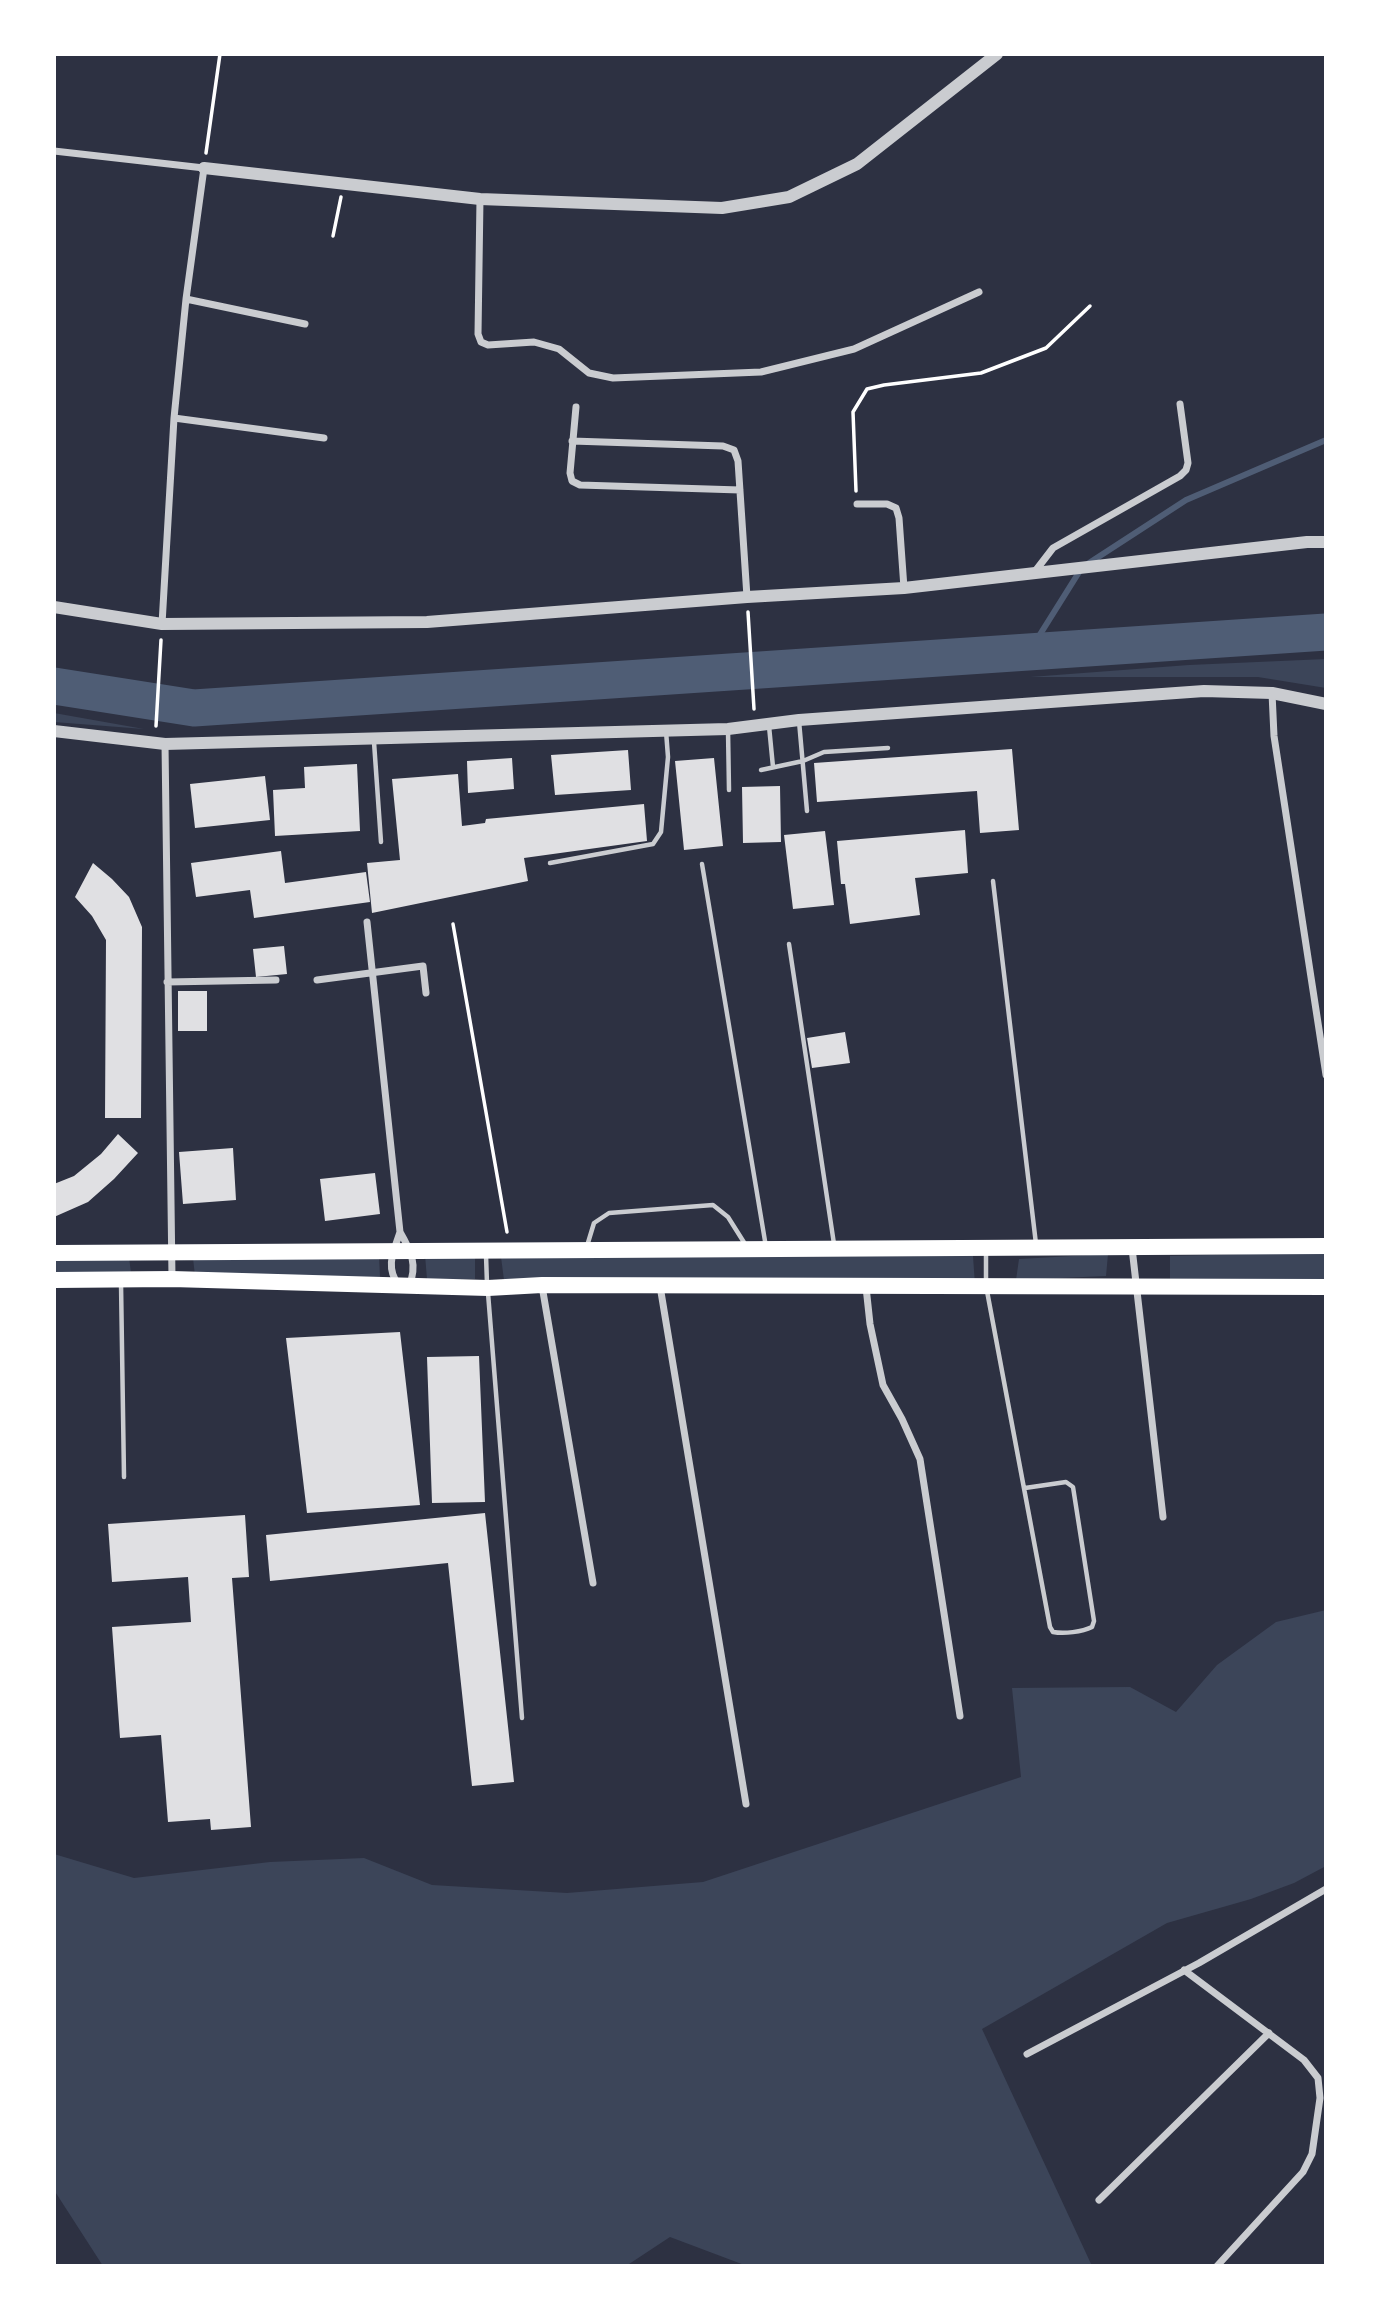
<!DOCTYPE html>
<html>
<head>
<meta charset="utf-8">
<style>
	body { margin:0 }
	#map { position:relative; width:1380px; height:2320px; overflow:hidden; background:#2d3142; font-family:Manrope,sans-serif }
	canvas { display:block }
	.frame { position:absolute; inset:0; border:56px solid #fff; pointer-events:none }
</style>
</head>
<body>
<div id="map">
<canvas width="1380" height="2320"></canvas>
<div class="frame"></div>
</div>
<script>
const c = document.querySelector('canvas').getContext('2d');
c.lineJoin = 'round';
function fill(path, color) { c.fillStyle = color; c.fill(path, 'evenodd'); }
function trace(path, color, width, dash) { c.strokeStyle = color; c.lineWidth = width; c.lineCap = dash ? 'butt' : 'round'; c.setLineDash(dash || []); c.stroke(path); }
const green = new Path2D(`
	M1326,659v29l-68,-11h-228l159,-12z
	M54,713l90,16 -90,-7z
	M1326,1252v29l-156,-2v-23z
	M1108,1254l-2,22 -90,4 3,-21z
	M425,1255l50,1v23h-48z
	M379,1256l1,21 -185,-1 -2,-18z
	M973,1256l2,29 -471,-5 -3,-23z
	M54,1257h75l2,16h-77z
	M1326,1610v256l-32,17 -43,16 -84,24 -185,106 110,237h-345l-77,-29 -44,29h-523l-49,-76v-336l80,24 136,-16 94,-4 68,27 135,8 136,-11 318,-105 -9,-89 118,-1 46,25 41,-47 59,-43z`);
const stream = new Path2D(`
	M1089,563l97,-63 140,-60
	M1029,652l52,-83`);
const river = new Path2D(`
	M54,686l140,22 1132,-76`);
const building = new Path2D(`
	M1012,749l7,81 -39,3 -3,-42 -160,11 -3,-39z
	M628,750l3,40 -76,5 -4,-40z
	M512,758l2,31 -46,4 -1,-32z
	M714,758l9,88 -39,4 -9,-89z
	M357,764l3,67 -85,5 -2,-46 32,-2 -1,-21z
	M458,774l4,52 23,-3 1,-4 158,-15 3,37 -123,17 4,23 -156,32 -5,-50 33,-3 -8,-81z
	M265,776l5,44 -75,8 -5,-44z
	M780,786l1,56 -38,1 -1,-56z
	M965,830l3,43 -53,5 5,37 -70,9 -5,-40h-4l-4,-43z
	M825,831l9,74 -41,4 -9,-74z
	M281,851l4,32 81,-11 4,30 -116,16 -4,-28 -54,7 -5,-34z
	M93,863l19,16 17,18 13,30 -1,191h-36l1,-178 -14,-24 -17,-19z
	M284,946l3,28 -31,3 -3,-28z
	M178,991h29v40h-29z
	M845,1032l5,31 -38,5 -5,-30z
	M118,1134l20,19 -24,26 -26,23 -34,15v-33l20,-8 27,-22z
	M233,1148l3,52 -53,4 -4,-52z
	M375,1173l5,41 -55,7 -5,-42z
	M400,1332l20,173 -113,8 -21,-175z
	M479,1356l6,146 -53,1 -5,-146z
	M485,1513l29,269 -42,4 -24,-223 -178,18 -4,-46z
	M245,1515l4,62 -17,1 19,249 -40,3 -1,-11 -42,3 -7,-87 -41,3 -8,-111 79,-5 -3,-45 -76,5 -4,-58z`);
const path = new Path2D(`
	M206,153l14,-99
	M333,236l8,-39
	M856,491l-3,-79 14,-23 17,-4 97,-12 65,-25 44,-42
	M748,612l6,97
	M156,726l5,-86
	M453,924l54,308`);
const service = new Path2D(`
	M799,721l8,90
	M769,726l4,41
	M728,730l1,60
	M374,742l7,100
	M761,770l42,-9 21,-9 64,-4
	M550,863l103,-19 8,-12 7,-75 -2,-26
	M702,864l64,383
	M993,881l43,363
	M789,944l45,300
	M587,1246l7,-23 15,-10 104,-8 15,12 17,27
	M486,1255l1,29
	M986,1282v-29
	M121,1283l3,194
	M987,1291l63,336 3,5c11,2 29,0 39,-5l2,-6 -21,-134 -7,-5 -41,6
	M488,1293l34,425`);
const minor = new Path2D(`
	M54,151l150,17 -18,131 -12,119 -12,206
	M480,199l-2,135 3,8 7,3 46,-3 25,7 30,24 24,5 148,-6 93,-23 125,-57
	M186,299l119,25
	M576,407l-6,66 2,8 8,4 160,5
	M174,418l150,20
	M572,441l151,5 11,4 4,11 9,136
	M857,504h30l9,4 3,10 5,70
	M1033,574l20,-26 127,-72 6,-6 2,-7 -8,-59
	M1272,693l2,43 52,339
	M165,744l7,534
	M367,922l33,310c11,19 18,33 9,54
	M317,980l106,-14 3,27
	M167,982l109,-2
	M1132,1248l31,269
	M398,1284c-13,-18 -4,-33 2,-52
	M542,1286l51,297
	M660,1286l86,518
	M866,1287l4,37 13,61 19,34 18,40 40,257
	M1184,1970l120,90 14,18 2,20 -8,56 -9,18 -86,94
	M1027,2054l172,-91 127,-74
	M1099,2200l170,-167`);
const tertiary = new Path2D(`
	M204,168l276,31 242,9 67,-11 68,-33 140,-110
	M54,607l108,17 265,-2 320,-25 157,-9 403,-46h19
	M54,731l111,13 563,-15 71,-9 405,-29 68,2 54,11`);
const primary = new Path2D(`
	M54,1253l1272,-7
	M54,1280l118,-1 316,9 54,-3 784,2`);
fill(green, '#3c4559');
trace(stream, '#4f5d75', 6);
trace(river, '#4f5d75', 37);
fill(building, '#e0e0e3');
trace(path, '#fff', 3.5);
trace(service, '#caccd0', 4.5);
trace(minor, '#caccd0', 7);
trace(tertiary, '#caccd0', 12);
trace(primary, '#fff', 16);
</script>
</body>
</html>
